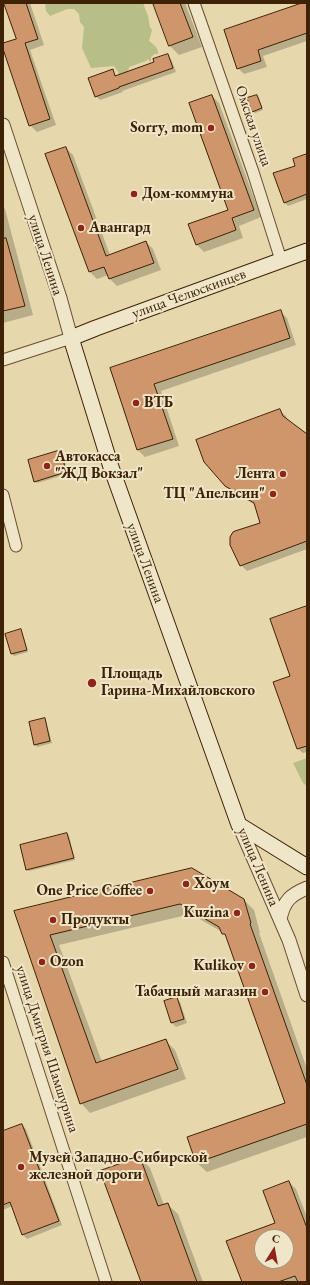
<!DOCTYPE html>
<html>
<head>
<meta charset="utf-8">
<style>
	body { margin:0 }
	#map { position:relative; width:310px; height:1285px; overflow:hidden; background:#e7d7ac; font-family:"EB Garamond",serif }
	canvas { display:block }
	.frame { position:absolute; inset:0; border:4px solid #3e2205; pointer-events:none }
	.north { position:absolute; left:254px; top:1229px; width:40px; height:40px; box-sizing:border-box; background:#efe5c9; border:1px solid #a8977b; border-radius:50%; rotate:11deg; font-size:11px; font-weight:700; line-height:16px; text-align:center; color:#3e2205 }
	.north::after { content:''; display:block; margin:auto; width:14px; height:18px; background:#8f2418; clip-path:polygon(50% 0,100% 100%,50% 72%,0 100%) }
</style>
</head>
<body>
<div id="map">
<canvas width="310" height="1285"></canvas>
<div class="frame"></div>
<div class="north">С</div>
</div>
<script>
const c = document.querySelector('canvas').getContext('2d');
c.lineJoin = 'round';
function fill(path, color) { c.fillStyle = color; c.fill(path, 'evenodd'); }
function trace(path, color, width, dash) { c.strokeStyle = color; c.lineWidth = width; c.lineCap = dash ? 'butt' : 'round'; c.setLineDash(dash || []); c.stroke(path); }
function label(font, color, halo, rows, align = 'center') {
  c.font = font + ' "EB Garamond",serif'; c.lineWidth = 4; c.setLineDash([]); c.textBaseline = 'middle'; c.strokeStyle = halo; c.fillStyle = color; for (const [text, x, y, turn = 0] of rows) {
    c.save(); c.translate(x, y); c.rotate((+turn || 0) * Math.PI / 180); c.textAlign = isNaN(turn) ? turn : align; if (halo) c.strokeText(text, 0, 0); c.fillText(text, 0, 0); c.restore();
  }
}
const green = new Path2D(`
	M45,3h98l5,13 2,11 2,3 -3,11c4,3 10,7 9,13h-3l-4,3v4l-1,1 -2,-3 -2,2 -17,6 -4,19h-2l-5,-14 -4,-6 -23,2 -9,-20 2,-21 -4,-5 -1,-8 -5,-5h-7l-17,7 -4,-5z
	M307,758v28l-4,-3 -10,-20z`);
const shadow = new Path2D(`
	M5,3h25l14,42 -14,5 26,75 -19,7 -7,-7 -27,-80v-1l15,-5z
	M154,3h31l17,44 -23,8 -9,-9z
	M306,3h1v38l-44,15 4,11 -23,7 -6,-6z
	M167,55l4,4 5,13 -54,19 1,1 -23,8 -4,-4 16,-25 5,5 38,-13z
	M212,96l7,7 42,114 -22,9 4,12 -39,14 -7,-7 32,-35z
	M257,96l2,2 4,12 -8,3 -2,-2z
	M66,148l7,7 37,100 36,-13 7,7 8,21 -44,16 -7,-7 -2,-4 -11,4 -7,-7 -44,-117z
	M307,156v43l-19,7 -4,-4 12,-36z
	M3,207l2,2 28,106 -30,8z
	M280,311l7,7 9,27 -135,46 18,55 -34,11 -7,-7 -27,-81z
	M280,411l6,5 2,5 19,14v114l-60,22 -6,-6 20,-41 -5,-19 -24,-13 -6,-7z
	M61,452l2,1 5,21 -31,9 -2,-2z
	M307,607v145l-4,1 -5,-4 -23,-66 16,-7z
	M21,630l1,2 6,20 -14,4 -2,-2z
	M44,719l2,2 6,22 -15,4 -2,-2 -5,-22z
	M67,834l2,2 6,24 -46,11 -2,-2z
	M244,900l10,10 6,23h-1l48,136v68l-100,35 -10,-9 -8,-25 97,-34 -59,-167 -5,-5 -31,-18 -132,31 43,117 63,-22 10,10 11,29 -96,34 -9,-10 -65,-191z
	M176,998l4,4 7,21 -11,4 -4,-4 -7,-21z
	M22,1125l4,4 36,96 -35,14 -4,-4 -11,-29 -9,4v-78z
	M140,1158l10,10 14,37 3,-1 11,10 25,68h-61z
	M289,1182l7,7 11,28v65h-64l-15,-40 48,-18zM262,1237h24v24h-24z`);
const building = new Path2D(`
	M4,3h22l12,36 -13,4 25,76 -21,7 -26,-77v-6l13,-4z
	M153,3h27l13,34 -24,9z
	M302,3h5v30l-49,17 3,11 -24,8 -13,-39z
	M168,54l5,14 -54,19v1l-24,9 -7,-19 25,-9 2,7 39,-14 -1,-3z
	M212,95l42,115 -22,8 4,12 -40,15 -8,-21 40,-14 -39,-107z
	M257,95l5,13 -10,4 -5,-14z
	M66,147l40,109 40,-15 8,22 -45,16 -5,-12 -15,5 -44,-118z
	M307,154v40l-23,9 -11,-30 22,-7 -2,-7z
	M6,238l19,68 -22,5v-72z
	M281,310l9,28 -136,46 19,55 -36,11 -27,-82z
	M280,409l3,7 24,18v107l-67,25 -10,-21v-8l3,-5 2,-1 25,-8 -6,-20 -29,-17 -21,-24 -8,-22z
	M61,450l5,22 -32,10 -6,-22z
	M307,606v140l-10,3 -24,-67 17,-6 -20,-57z
	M21,629l6,21 -16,4 -6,-20z
	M45,718l5,23 -16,4 -5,-23z
	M67,833l7,25 -48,12 -6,-25z
	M192,868l52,31 7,24 -1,1 57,161v39l-111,39 -9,-26 98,-34 -60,-169h-3l-3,-7 -39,-23 -130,31 46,128 70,-24 12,30 -98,35 -66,-193z
	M177,997l7,22 -13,4 -7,-22z
	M22,1124l37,97 -37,14 -12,-33 -7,3v-74z
	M140,1157l18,49 10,-3 29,79h-56l-41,-111z
	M289,1181l18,47v54h-9l-3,-6 -17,6h-36l-16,-41 49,-18 -12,-32zM262,1237h24v24h-24z`);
const minor = new Path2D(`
	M194,3l59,169 28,88
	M3,360l68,-22
	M3,495l13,51
	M3,962l103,320`);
const tertiary = new Path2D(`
	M3,125l57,173 11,40
	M239,825l50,115 18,55
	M280,919c4,-18 10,-24 27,-31`);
const secondary = new Path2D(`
	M307,251l-211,77 -25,10 40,129 128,358 68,42`);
const markers = [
	[211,128,4,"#8f2418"],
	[134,194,4,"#8f2418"],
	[81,228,4,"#8f2418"],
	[136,403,4,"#8f2418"],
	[47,466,4,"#8f2418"],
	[283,474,4,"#8f2418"],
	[273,494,4,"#8f2418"],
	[92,683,5,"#8f2418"],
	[186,884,4,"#8f2418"],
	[150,891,4,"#8f2418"],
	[237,913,4,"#8f2418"],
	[53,920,4,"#8f2418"],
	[42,962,4,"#8f2418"],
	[252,966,4,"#8f2418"],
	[265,992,4,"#8f2418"],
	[21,1167,4,"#8f2418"]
];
const streetNames = [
	["Омская улица",253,126,71],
	["улица Ленина",45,255,72],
	["улица Челюскинцев",189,294,-20],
	["улица Ленина",145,563,70],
	["улица Ленина",258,867,67],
	["улица Дмитрия Шамшурина",47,1049,72]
];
const poiNames = [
	["Sorry, mom",203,128,"right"],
	["Дом-коммуна",142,194],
	["Авангард",89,228],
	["ВТБ",144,403],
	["Автокасса",55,457],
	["\"ЖД Вокзал\"",55,474],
	["Лента",275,474,"right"],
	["ТЦ \"Апельсин\"",265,494,"right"],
	["Площадь",101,674],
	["Гарина-Михайловского",101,691],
	["Хоум",194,884],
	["One Price Coffee",142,891,"right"],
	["Kuzina",229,913,"right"],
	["Продукты",61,920],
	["Ozon",50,962],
	["Kulikov",244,966,"right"],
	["Табачный магазин",257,992,"right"],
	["Музей Западно-Сибирской",29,1158],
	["железной дороги",29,1175]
];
fill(green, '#b7be88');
fill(shadow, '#0003');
fill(building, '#d0966b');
trace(building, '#3e2205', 1);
trace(minor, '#684f2f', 13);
trace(tertiary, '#684f2f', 15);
trace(secondary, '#3e2205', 17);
trace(minor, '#efe5c9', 11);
trace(tertiary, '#efe5c9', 13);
trace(secondary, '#efe5c9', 15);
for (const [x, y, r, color] of markers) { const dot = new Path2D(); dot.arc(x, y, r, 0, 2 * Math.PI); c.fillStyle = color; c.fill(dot); trace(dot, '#efe5c9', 1.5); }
label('15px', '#3e2205', '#efe5c9', streetNames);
label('bold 15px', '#3e2205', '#efe5c9', poiNames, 'left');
</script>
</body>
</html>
